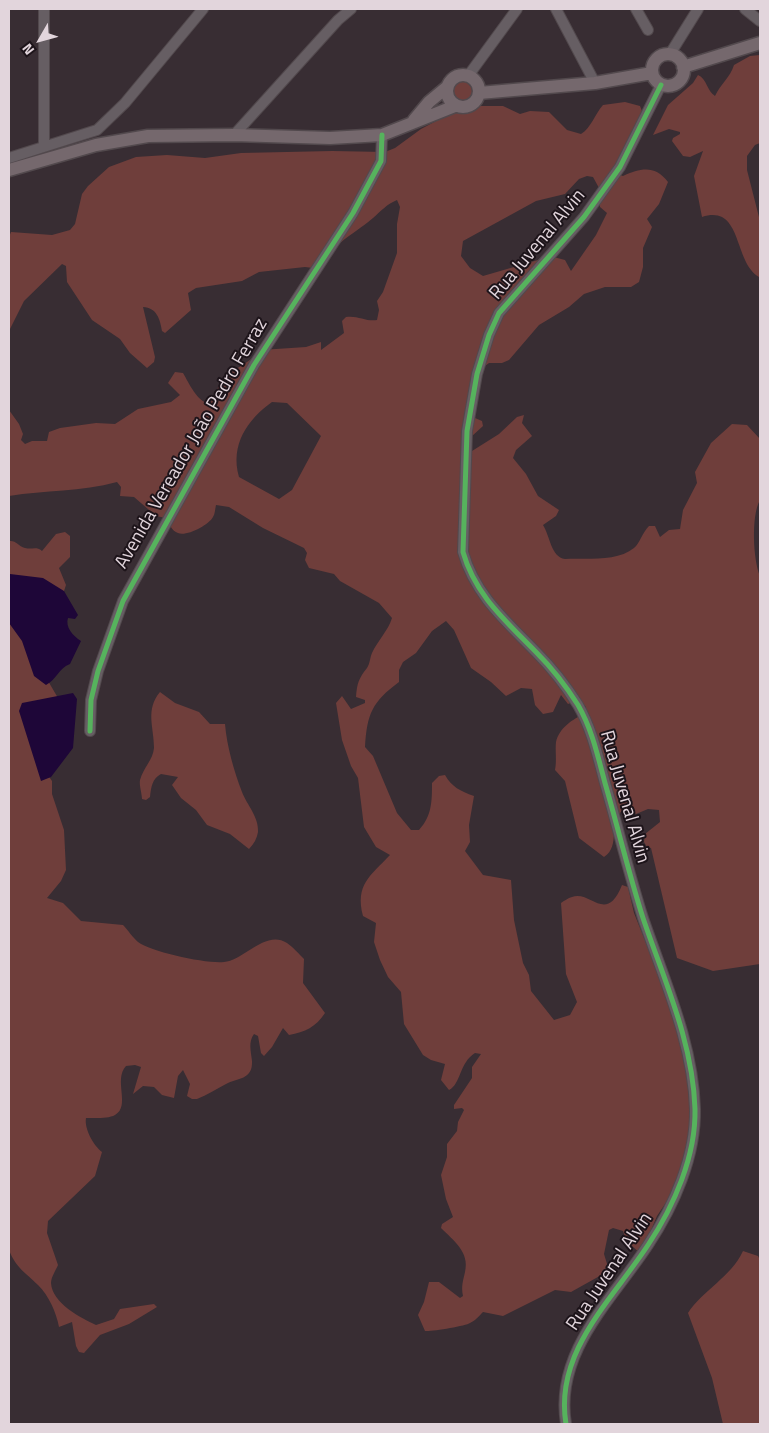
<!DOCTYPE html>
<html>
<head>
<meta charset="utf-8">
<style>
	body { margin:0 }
	#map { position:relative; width:769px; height:1433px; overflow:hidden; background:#382d33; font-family:"Titillium Web",sans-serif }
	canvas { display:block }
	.frame { position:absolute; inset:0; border:10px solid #e2d5dc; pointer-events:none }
	.north { position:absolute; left:15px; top:15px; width:50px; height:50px; -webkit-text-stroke:4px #1d141a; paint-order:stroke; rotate:232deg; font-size:14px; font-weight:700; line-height:20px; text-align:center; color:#e2d5dc }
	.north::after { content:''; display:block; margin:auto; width:18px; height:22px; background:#e2d5dc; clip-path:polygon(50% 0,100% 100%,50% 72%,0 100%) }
</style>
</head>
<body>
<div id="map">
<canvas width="769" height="1433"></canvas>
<div class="frame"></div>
<div class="north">N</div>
</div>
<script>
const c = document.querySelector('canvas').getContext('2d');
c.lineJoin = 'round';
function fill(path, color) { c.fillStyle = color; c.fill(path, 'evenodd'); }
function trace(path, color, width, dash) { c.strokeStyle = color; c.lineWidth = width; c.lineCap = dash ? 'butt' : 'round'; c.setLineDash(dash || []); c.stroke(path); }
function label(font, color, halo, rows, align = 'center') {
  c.font = font + ' "Titillium Web",sans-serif'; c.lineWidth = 4; c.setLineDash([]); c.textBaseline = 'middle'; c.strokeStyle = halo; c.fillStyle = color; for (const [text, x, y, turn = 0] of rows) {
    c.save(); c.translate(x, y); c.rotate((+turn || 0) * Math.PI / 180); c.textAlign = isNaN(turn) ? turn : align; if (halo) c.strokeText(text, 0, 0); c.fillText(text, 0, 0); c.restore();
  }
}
const green = new Path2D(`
	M760,55v88l-5,2 -8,11v14l13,51 -1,56c-26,-15 -16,-73 -57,-60l-8,-41 9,-25 -13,6 -7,-1 -11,-15 1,-3 7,-4v-2l-11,-3 -16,6 15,-30 25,-22 5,-8c9,4 9,16 17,21 6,-13 15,-18 19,-31l16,-9z
	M450 92a11 11 0 1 1 22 0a11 11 0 1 1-22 0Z
	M625,102l15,4 2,5 -22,64 3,1c18,-8 32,-11 45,6l-9,22 -12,15 5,8 -9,21v19l-4,15 -8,5h-26l-21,7 -15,13 -30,18 -30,35 -7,3h-13l-4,3 -4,7 -7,41 1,4 7,3 1,5 -12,11 -4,14h5l27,-17 18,-17 7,-2 -2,8 10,13 -16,14 -3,8 13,16 12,22 21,14 -3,6 -13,9c7,11 8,32 22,34 22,-1 52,3 69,-11 6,-5 8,-15 15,-22h6l5,11 9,-7 11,-1 3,-19 14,-27 -2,-11 16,-29 21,-19 15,1 13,14v61c-9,15 -7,60 0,76v388l-47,7 -36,-13 -26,-110 -4,-1 -3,-5 1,-8 15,-12 -1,-12 -11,-1 -12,5 -10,-6c-20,11 -4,38 -22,49l-25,-19 -14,-57 -10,-11c2,-9 0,-20 1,-28 3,-14 17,-23 28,-28l2,-7 -11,-12 -2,7 -5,2 -7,-9 -8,17 -10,2 -8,-9 -3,-16 -11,-1 -15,8 -15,-14 -20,-14 -17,-38 -8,-9 -14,10 -16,22 -13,9 -4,8v12c-27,20 -32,32 -34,65l8,9 24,57 14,17h8c13,-14 13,-29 13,-47l7,-7 6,-1c7,12 15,16 29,21l-5,29 1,17 -5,9 18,24 28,5 3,40 9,43 6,12 2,16 23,29 16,-5 7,-13 -11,-28 -5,-71c3,-2 7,-5 11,-6 19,-7 34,28 50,-12l6,2 6,26 43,107 22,90 -23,83 -11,11 -8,12 -16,38 -9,-8h-4l-5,-15 -10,-3 -4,2 -5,24 4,13 -3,6 -34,19 -16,-2 -52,26 -20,-4c-4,4 -8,9 -13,11 -4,3 -40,9 -45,8l-7,-16 6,-13 5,-20h10l21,16 3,-2c-2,-10 0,-15 2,-24 5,-20 -12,-32 -24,-44l1,-4 11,-7 -7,-18 -5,-24 6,-18v-13l10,-13 1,-9 6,-12 -2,-2 -8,1v-4l18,-27v-11l9,-13 -6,-1c-16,10 -14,31 -26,37l-8,-10 4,-16 -14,-4 -8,-5 -19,-31 -3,-32 -13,-15 -8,-17 -6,-18 2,-19 -13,-7c-8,-31 7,-40 27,-61l-14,-8 -12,-20 -6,-49 -7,-12 -9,-26 -6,-37 6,-7 9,13 14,-6v-3l-9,-3c1,-14 3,-19 11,-29 3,-4 3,-11 5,-15 6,-13 16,-22 20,-35l-13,-15 -39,-22 -6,-7 -25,-6 -4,-8 2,-7 -3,-5 -41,-20 -34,-21 -13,-2c-1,4 -1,9 -3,12 -4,8 -27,20 -35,16 -6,-2 -9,-9 -12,-15l-10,-2 -22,-19 -14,-1 1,-9 -4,-5c-36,10 -72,8 -108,14v-86l10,14 4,10 -2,6 4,4 7,-3h15l2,-9 11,-4 36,-5 19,1 23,-15 33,-7 9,-7 -12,-12 7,-11 8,1c6,10 14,29 27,31 4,-7 9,-20 13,-25 11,-11 27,-16 38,-29l45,-3 15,-5v8l23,-17 -2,-12 4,-4c11,-2 21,5 31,3l2,-10 -2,-9 6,-9 14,-39v-29l3,-17 -3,-7c-10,4 -16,11 -24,18 -25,21 -35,20 -52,51l-16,-2 -46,5 -17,9 -46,7 -8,5 3,17 -26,23 -3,-2c-2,-12 -5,-23 -19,-24l12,50 -1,5 -7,6 -17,-15 -10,-14 -28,-19 -25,-38 -1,-16 -4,-2 -38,37 -15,30v-94l2,-5 41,3 18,-5 5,-6 7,-30 6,-8 21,-19 27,-10 31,-2 38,3 36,-5 91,-2 53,1 10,-4 26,-19 30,-16 20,-7h32l17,8 10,-3 19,1 18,18 14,4c10,-6 14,-20 22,-29zM587,176l6,1 6,11 1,19 7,6 -11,22 -25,36 -6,-11 -19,-5 -8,5 -55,16 -13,-8 -9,-12 2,-15 73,-40 29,-7 14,-15zM272,402l15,1 34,33 -29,54 -13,9 -40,-22c-9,-32 8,-57 33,-75z
	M65,532l5,4v21l-11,11 7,17 -2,6 -7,8 -27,51 28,48 -15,70 9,13v13l12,36 2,40 -5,11 -14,17 16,5 18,18 42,4c5,5 10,13 15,17 13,10 69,22 86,20 20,-2 42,-33 63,-19 6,4 12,11 17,16l-1,24 22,30c-9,14 -20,19 -36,22l-6,-7 -11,19 -8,9 -3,-3 -3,-17 -4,-2c-6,8 -3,17 -2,27 1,19 -15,17 -26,23 -10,5 -19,11 -29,15h-5l-5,-3 3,-12 -7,-14 -5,6 -4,22 -12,-3 -8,-8 -11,-1 -10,8 8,-27 -6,-2 -9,1c-13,14 5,40 -11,49 -7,4 -21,3 -29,3 -2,11 8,28 16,34l-7,24 -47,45 -1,12 11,32c-2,5 -7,12 -7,18 1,20 30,35 45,42l18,-6 6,-10 34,-5 3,3 -28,17 -29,11 -16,18 -5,-1 -3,-6 -4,-24 -13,5c-3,-15 -10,-31 -21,-42 -13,-13 -22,-17 -29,-35v-709c7,-1 9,5 16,7 7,2 11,-2 17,3l14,-17z
	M160,692l15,11 24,9 11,12h15c2,23 9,47 17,68 5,13 17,25 16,40 -1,6 -4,12 -9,17l-19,-15 -23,-9 -11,-15 -15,-12 -9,-13 6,-8 -17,-3c-9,5 -10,13 -11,23l-4,3 -4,-1c0,-5 -3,-14 -2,-19 3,-12 13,-20 14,-32 0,-21 -9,-38 6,-56z
	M743,1251l15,5 2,4v164h-37l-11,-46 -24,-65c15,-23 43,-36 55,-62z`);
const water = new Path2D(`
	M10,574l33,4 21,13 14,24 -3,4 -7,-1c-3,9 5,18 13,23l-11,23c-11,4 -14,16 -24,21l-12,-9 -12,-35 -13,-18z
	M73,693l4,6 -4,49 -22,29 -10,4 -22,-70 3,-8z`);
const minor = new Path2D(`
	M556,9l39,74
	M636,9l12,21
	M745,9l15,12
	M670,54l28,-45
	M468,76l49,-67
	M234,135l104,-115 13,-11
	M44,147v-138
	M9,158l88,-28 28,-27 78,-94
	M90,731l1,-31 7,-29 25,-70 131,-236 99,-152 28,-52 1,-26
	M566,1424c-12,-72 46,-124 82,-179 26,-39 48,-89 47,-136 -2,-67 -31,-129 -52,-191 -14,-44 -25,-90 -38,-135 -7,-26 -13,-54 -27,-78 -12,-19 -26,-37 -42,-53 -30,-31 -61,-57 -73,-100l4,-121 10,-57 12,-39 10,-22 85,-96 36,-50 41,-82`);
const major = new Path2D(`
	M652 70a16 16 0 1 1 32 0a16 16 0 1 1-32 0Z
	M683,67l77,-24
	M447 91a16 16 0 1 1 32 0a16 16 0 1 1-32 0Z
	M479,93l116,-10 57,-10
	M414,120l15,-18 18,-15
	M9,170l87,-25 52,-9 86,-1 96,3 52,-3 73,-29`);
const cycleway = new Path2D(`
	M90,731l1,-31 7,-29 25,-70 131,-236 99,-152 28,-52 1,-26
	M566,1424c-12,-72 46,-124 82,-179 26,-39 48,-89 47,-136 -2,-67 -31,-129 -52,-191 -14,-44 -25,-90 -38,-135 -7,-26 -13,-54 -27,-78 -12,-19 -26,-37 -42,-53 -30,-31 -61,-57 -73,-100l4,-121 10,-57 12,-39 10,-22 85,-96 36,-50 41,-82`);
const streetNames = [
	["Rua Juvenal Alvin",538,245,-50],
	["Avenida Vereador João Pedro Ferraz",192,444,-60],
	["Rua Juvenal Alvin",624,797,74],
	["Rua Juvenal Alvin",610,1272,-56]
];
fill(green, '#6f3e3b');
fill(water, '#1e0638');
trace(minor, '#52494d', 12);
trace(major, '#52494d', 15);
trace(minor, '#665e63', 10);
trace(major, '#75686d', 12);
trace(cycleway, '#56b35d', 5);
label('19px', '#e2d5dc', '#1d141a', streetNames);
</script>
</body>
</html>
